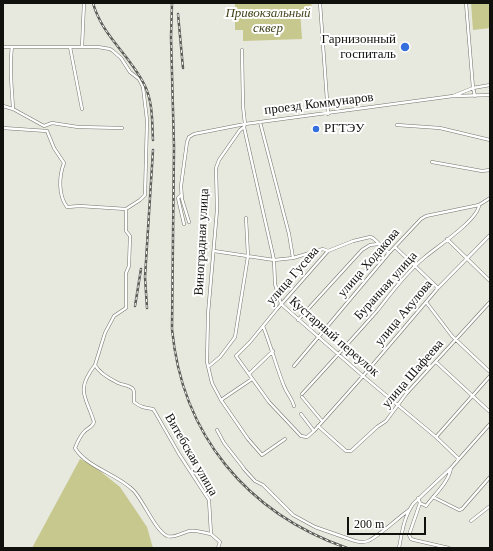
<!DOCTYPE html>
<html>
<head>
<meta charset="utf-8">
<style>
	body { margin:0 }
	#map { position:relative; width:493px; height:551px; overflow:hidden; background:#e7e8de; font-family:Georgia,serif }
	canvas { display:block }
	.frame { position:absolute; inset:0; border:4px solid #10100d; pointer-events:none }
	.scale { position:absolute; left:347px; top:517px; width:79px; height:18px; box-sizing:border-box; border:2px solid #10100d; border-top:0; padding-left:5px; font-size:12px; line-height:14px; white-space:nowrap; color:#10100d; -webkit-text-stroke:3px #fff; paint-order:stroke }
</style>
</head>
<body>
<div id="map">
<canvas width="493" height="551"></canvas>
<div class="frame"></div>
<div class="scale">200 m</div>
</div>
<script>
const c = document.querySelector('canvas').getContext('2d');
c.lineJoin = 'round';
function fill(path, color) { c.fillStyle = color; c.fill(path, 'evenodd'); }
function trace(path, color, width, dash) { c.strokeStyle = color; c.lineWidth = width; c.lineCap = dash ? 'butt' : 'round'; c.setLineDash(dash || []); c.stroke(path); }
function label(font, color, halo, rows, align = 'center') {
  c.font = font + ' Georgia,serif'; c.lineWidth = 4; c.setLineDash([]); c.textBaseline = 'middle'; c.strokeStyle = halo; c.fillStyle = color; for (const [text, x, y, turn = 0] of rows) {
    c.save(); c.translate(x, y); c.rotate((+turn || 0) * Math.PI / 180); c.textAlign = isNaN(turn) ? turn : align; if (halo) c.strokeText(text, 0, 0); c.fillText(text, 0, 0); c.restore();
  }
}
const green = new Path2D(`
	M235,3h76l1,5 -12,2 2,29 -59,2v-11h-8z
	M471,3h19v25l-17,2z
	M80,459l11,5 29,23 27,40 6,21h-121z`);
const minor = new Path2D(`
	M320,3l8,111
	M466,3l7,85 2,8
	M3,47h95l12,2 3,2 8,7 9,14 9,7 4,8 4,33 -2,75 -5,5 -14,9 -46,-3 -13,1c-9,-12 -8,-31 -3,-44l-10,-15 -7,-17 -44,-3
	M12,47c-3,21 0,41 1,62
	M70,47l12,62
	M82,47l2,-44
	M242,50l1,56 2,18 -1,3 30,133 1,24 6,20 82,72 73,61 23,22
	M455,96l35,-1
	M3,106l10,3 31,17 8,-3 26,4 44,1
	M260,122l29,112 4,24
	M397,125l43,3 50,12
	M244,127l-4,3 -21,30 -3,8 1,42 -9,104 -1,48 5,21 9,17 27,39 14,16 23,-16
	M432,162l50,9 8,-1
	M181,195l-3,3 6,26
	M126,209v22l4,5 -1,30 -3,7v35l-12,8 -9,17 -10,32c4,8 15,14 23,18 4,2 12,2 15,6 2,3 1,9 1,13 6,5 11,6 19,7l2,3 24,42 30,46 2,34 9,8 -2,6
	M189,222l-7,-23 -1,-13 6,-44 2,-5 5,-3 51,-10 208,-28 20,-8 17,-3
	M447,239l43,42
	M395,247l43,41
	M214,251l60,9 19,-2 30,-9 5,2
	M389,253l-16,-15 -3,-1 -17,4 -25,10 -51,58 -27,33 -14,14 33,46 32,34 6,1 7,-6 49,-55 75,-88 52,-53
	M426,302l26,34 38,36
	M298,320l64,-70 8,-5 8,-1
	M263,326c8,20 13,40 21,60 3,8 8,12 10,20
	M436,362l54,50
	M95,365c-20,26 -9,31 -1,57 -2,6 -7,6 -11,11 -3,4 -6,10 -8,15 12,20 43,26 59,43 10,11 21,39 33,45 7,3 16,-4 23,-5 7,-1 14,2 21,3
	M294,366l95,-113 32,-34 5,-3 53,-11
	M208,367l12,-10 15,-20 13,-81 -2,-38
	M249,374l24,-23
	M302,394c25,-27 50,-55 75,-83 15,-19 30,-39 48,-54 12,-10 54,-38 54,-52l11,-7
	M302,397l20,24
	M221,400l31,-21
	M301,414l13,17
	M318,426l28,25h5l26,-24 9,-6 20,-27 84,-92
	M217,430l7,13 18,23 2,3 11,12 8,4 30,30 22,12 40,14c4,1 8,2 13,0 10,-4 31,-24 41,-31
	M436,437l54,-61
	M433,497l26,13 3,-1 28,-32
	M418,498l2,5 -11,32 2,4 3,1 35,8
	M420,503l6,3c8,-11 23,-24 25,-38
	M471,521l19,-15
	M399,548c3,-16 5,-31 14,-44l38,-36 39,-44`);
const rail = new Path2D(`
	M93,3c9,33 38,53 52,83 8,17 7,36 8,54
	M172,3l-1,34 3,110 -2,182c10,106 75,184 175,219
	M178,14l5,54
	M135,306l6,-37
	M147,308l-2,-31 8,-127`);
const markers = [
	[405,47,5,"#356edd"],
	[316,129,4,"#356edd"]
];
const parkNames = [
	["Привокзальный",268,14],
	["сквер",268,29]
];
const poiNames = [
	["Гарнизонный",396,40],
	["госпиталь",396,55],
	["РГТЭУ",324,129,"left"]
];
const streetNames = [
	["проезд Коммунаров",319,104,-7],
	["Виноградная улица",202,242,-87],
	["улица Ходакова",369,263,-49],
	["улица Гусева",293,276,-49],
	["Буранная улица",386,286,-48],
	["улица Акулова",404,313,-50],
	["Кустарный переулок",334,337,41],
	["улица Шафеева",413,374,-49],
	["Витебская улица",191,455,60]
];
fill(green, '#c7c88d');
trace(minor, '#74756c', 3.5);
trace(minor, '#fff', 2.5);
trace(rail, '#5c5c57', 2.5);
trace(rail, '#fff', 1, [3]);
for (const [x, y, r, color] of markers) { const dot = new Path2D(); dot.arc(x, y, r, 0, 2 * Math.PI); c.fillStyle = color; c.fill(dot); trace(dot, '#fff', 1.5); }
label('italic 13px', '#46461f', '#fff', parkNames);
label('13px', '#10100d', '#fff', poiNames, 'right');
label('13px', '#10100d', '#fff', streetNames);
</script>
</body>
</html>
